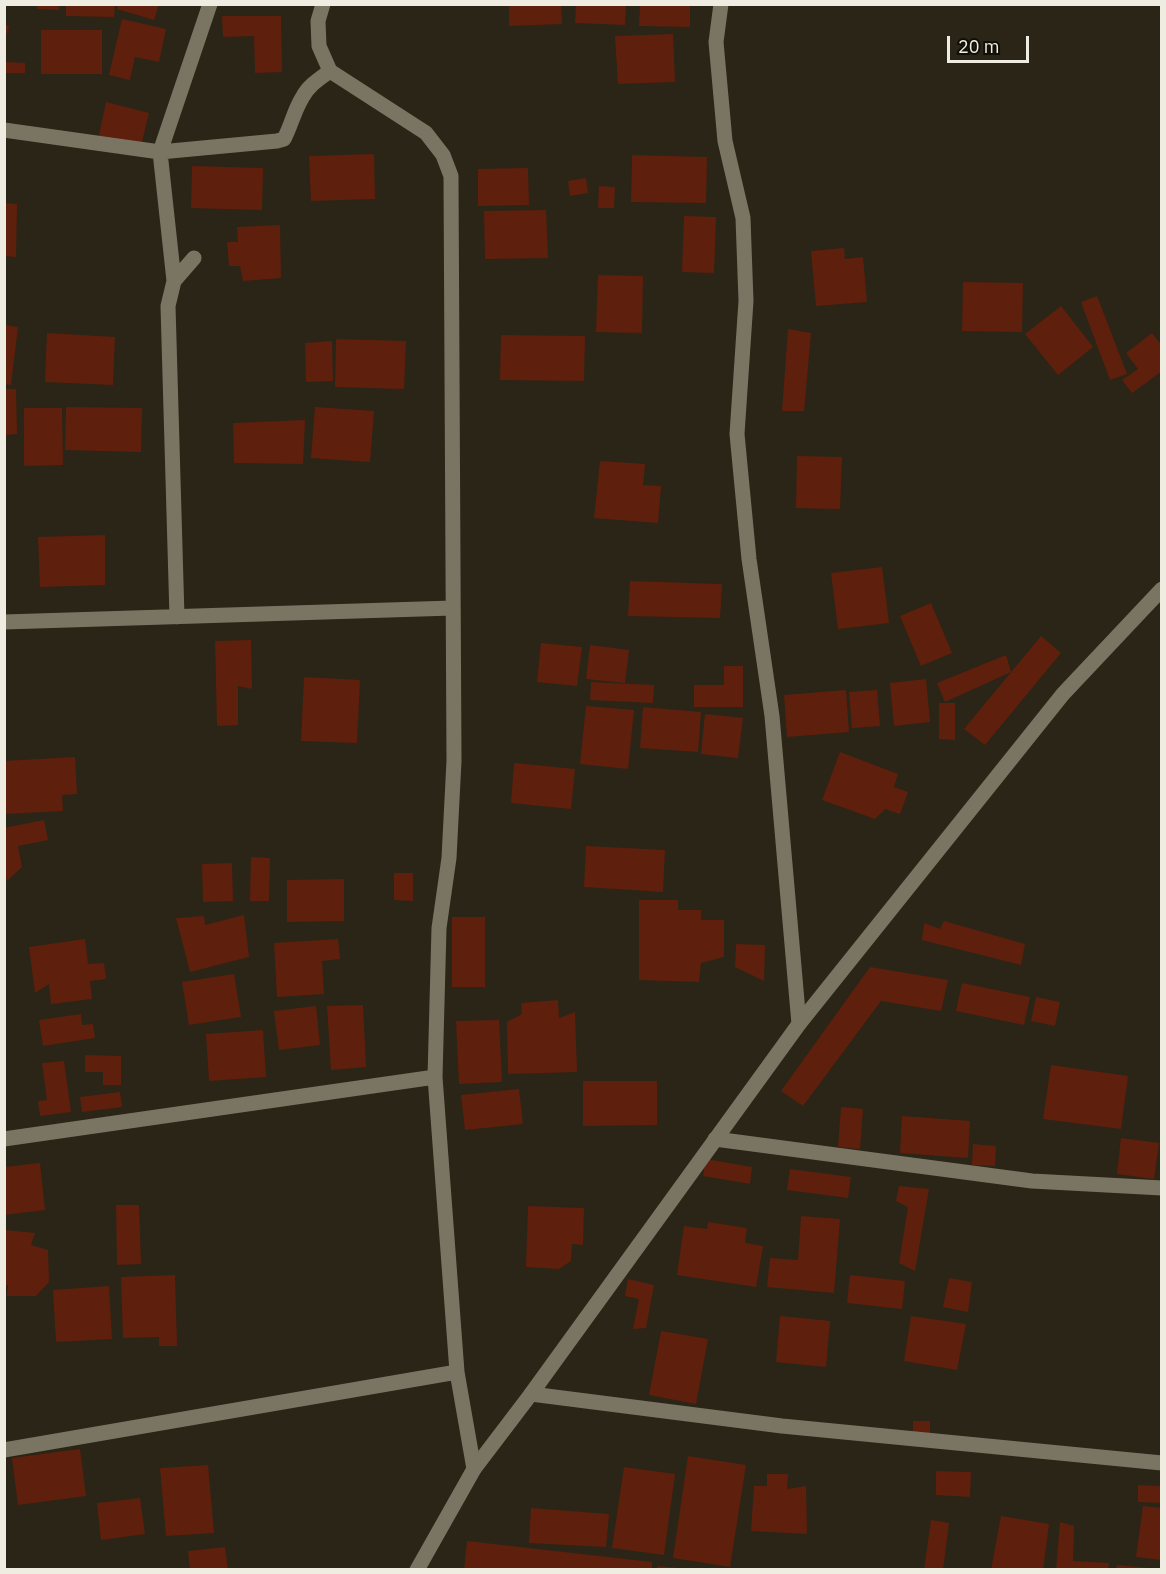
<!DOCTYPE html>
<html>
<head>
<meta charset="utf-8">
<style>
	body { margin:0 }
	#map { position:relative; width:1166px; height:1574px; overflow:hidden; background:#2a2516; font-family:"IBM Plex Sans",sans-serif }
	canvas { display:block }
	.frame { position:absolute; inset:0; border:6px solid #efece2; pointer-events:none }
	.scale { position:absolute; left:947px; top:36px; width:82px; height:27px; box-sizing:border-box; border:3px solid #efece2; border-top:0; padding-left:8px; font-size:18px; line-height:21px; white-space:nowrap; color:#efece2; -webkit-text-stroke:4px #100e08; paint-order:stroke }
</style>
</head>
<body>
<div id="map">
<canvas width="1166" height="1574"></canvas>
<div class="frame"></div>
<div class="scale">20 m</div>
</div>
<script>
const c = document.querySelector('canvas').getContext('2d');
c.lineJoin = 'round';
function fill(path, color) { c.fillStyle = color; c.fill(path, 'evenodd'); }
function trace(path, color, width, dash) { c.strokeStyle = color; c.lineWidth = width; c.lineCap = dash ? 'butt' : 'round'; c.setLineDash(dash || []); c.stroke(path); }
const building = new Path2D(`
	M37,4h23l-1,6 -22,-1z
	M66,4h49l-1,13 -48,-1z
	M118,4h41l-5,16 -37,-11z
	M509,4h52l1,20 -53,2z
	M576,4h50l-1,21 -50,-2z
	M640,4h50v23l-51,-1z
	M222,16h59l1,56 -27,1 -1,-37 -31,1z
	M122,19l44,10 -7,33 -24,-5 -5,23 -21,-5z
	M4,24l5,2 -4,13h-1z
	M41,30h61v44h-61z
	M673,34l2,48 -57,2 -3,-48z
	M6,62l19,1v10h-20z
	M106,102l43,11 -10,41 -42,-10z
	M374,154l1,45 -64,2 -2,-45z
	M632,155l75,2 -1,46 -75,-1z
	M192,166l71,2 -1,42 -71,-2z
	M528,168l1,37 -51,1v-37z
	M586,178l2,15 -18,3 -2,-15z
	M599,186l16,1 -1,21h-16z
	M4,203l13,1 -1,53 -12,-1z
	M546,210l2,48 -63,1 -1,-48z
	M684,216l32,1 -2,56 -32,-1z
	M280,225l1,53 -38,3 -3,-15h-11l-2,-24h11l-1,-15z
	M844,248l1,11 18,-2 4,45 -51,4 -5,-55z
	M598,275l45,1 -1,57 -46,-1z
	M963,282l60,1 -1,49 -60,-1z
	M1097,296l30,78 -17,6 -29,-78z
	M1061,306l32,41 -35,28 -33,-41z
	M4,325l14,2 -7,58 -7,-1z
	M788,329l23,4 -7,78h-22z
	M47,333l68,4 -2,48 -68,-3z
	M1152,333l10,13v25l-30,22 -10,-13 16,-11 -12,-16z
	M501,335l84,1 -1,45 -84,-1z
	M336,339l70,2 -2,48 -69,-2z
	M332,341l1,40 -27,1 -1,-39z
	M4,389h12l1,45 -13,1z
	M66,407l76,1 -1,44 -76,-2z
	M315,407l59,4 -4,51 -59,-4z
	M24,408h38l1,57 -39,1z
	M305,420l-2,44 -69,-1 -1,-40z
	M797,456l45,1 -2,52 -44,-1z
	M600,461l45,3 -2,21 18,1 -3,37 -64,-5z
	M105,535v50l-65,2 -2,-50z
	M882,567l7,56 -51,6 -7,-56z
	M630,581l92,3 -2,34 -92,-2z
	M931,603l21,50 -31,13 -21,-50z
	M1041,636l20,17 -76,92 -21,-16z
	M251,640l1,49 -14,-3v39l-21,1 -2,-85z
	M541,643l41,4 -5,39 -40,-4z
	M590,645l39,5 -4,33 -39,-4z
	M1006,655l5,17 -66,30 -8,-19z
	M724,666h19v41h-49v-22h30z
	M304,677l56,3 -3,63 -56,-2z
	M926,679l4,43 -36,4 -4,-43z
	M591,682l63,3 -1,18 -63,-3z
	M846,690l3,42 -62,5 -3,-42z
	M877,690l3,36 -28,2 -3,-36z
	M939,703h16v37l-16,-1z
	M586,706l48,4 -6,59 -48,-5z
	M643,707l58,5 -3,40 -58,-4z
	M705,714l38,4 -5,40 -37,-4z
	M840,752l58,22 -4,13 14,5 -8,22 -15,-5 -10,10 -53,-19z
	M75,757l2,37 -15,1 1,16 -59,3v-53z
	M514,763l61,6 -4,40 -60,-6z
	M44,820l4,20 -30,6 4,21 -15,14 -3,-13v-40z
	M586,846l79,4 -2,42 -79,-5z
	M251,857l19,1 -1,43h-19z
	M232,863l1,38 -30,1 -1,-38z
	M394,873h19v28l-19,-1z
	M344,879v42l-57,1v-42z
	M639,900h39v10h23v10h23v37l-23,6 -2,19 -60,-2z
	M244,915l5,42 -59,15 -14,-54 28,-2 1,9z
	M452,917h33v70h-33z
	M944,921l81,23 -4,21 -99,-25 2,-17 16,6z
	M85,939l3,25 16,-1 2,16 -16,2 2,18 -41,5 -2,-20 -14,9 -6,-46z
	M338,939l2,20 -18,2 2,33 -47,3 -3,-54z
	M736,944l29,1 -1,36 -29,-14z
	M870,967l78,13 -7,31 -60,-10 -78,105 -22,-15z
	M234,974l7,43 -52,8 -7,-43z
	M962,983l68,14 -6,28 -68,-14z
	M1036,997l24,5 -5,24 -24,-5z
	M558,1000l1,18 16,-6 2,60 -69,2 -1,-52 15,-8 -1,-11z
	M363,1005l3,62 -35,3 -4,-64z
	M316,1006l4,39 -41,5 -5,-39z
	M81,1014l1,11 11,-1 2,14 -52,8 -4,-26z
	M499,1020l3,62 -43,2 -3,-63z
	M263,1030l3,47 -57,4 -3,-47z
	M85,1055l36,1v29h-18v-13h-18z
	M64,1061l7,51 -31,4 -2,-15 9,-1 -5,-37z
	M1051,1065l77,11 -7,53 -78,-10z
	M583,1081h74v44l-74,1z
	M519,1089l4,35 -58,6 -4,-35z
	M120,1092l2,15 -40,5 -2,-15z
	M841,1107l22,2 -3,40 -22,-2z
	M902,1116l68,5 -2,37 -68,-5z
	M1121,1138l38,5 -5,36 -37,-5z
	M973,1144l23,2 -1,20 -23,-1z
	M706,1159l46,8 -2,17 -47,-8z
	M40,1163l5,47 -41,5v-48z
	M790,1169l61,8 -3,21 -61,-8z
	M899,1186l30,3 -14,82 -16,-8 9,-56 -12,-6z
	M116,1205h23l2,59 -24,1z
	M528,1206l56,2 -1,37 -11,-1 -1,17 -12,8 -33,-2z
	M801,1216l39,3 -6,74 -67,-6 3,-29 28,2z
	M708,1222l39,6 -2,15 18,3 -7,41 -79,-12 7,-49 23,3z
	M5,1230l30,3 -4,12 17,5 1,32 -13,14h-29l1,-11h-4z
	M175,1275l2,71h-18v-9l-36,1 -2,-61z
	M850,1275l55,6 -3,28 -55,-6z
	M949,1278l23,4 -4,30 -25,-5z
	M628,1279l26,6 -8,43 -13,1 6,-30 -14,-3z
	M109,1286l3,53 -56,3 -3,-52z
	M780,1316l50,5 -4,46 -50,-5z
	M911,1316l55,8 -9,46 -53,-9z
	M661,1331l47,8 -12,65 -47,-9z
	M913,1421h17v15h-17z
	M80,1449l6,47 -68,9 -6,-47z
	M688,1456l58,9 -16,102 -57,-9z
	M208,1465l6,68 -48,3 -6,-68z
	M624,1467l51,7 -11,81 -52,-7z
	M936,1471l35,1 -1,25 -34,-2z
	M767,1474h21l-1,15 19,-3 1,48 -56,-3 3,-45h13z
	M1138,1485l24,1v17l-24,-1z
	M140,1498l5,36 -44,6 -4,-37z
	M1143,1506l19,2v52l-26,-3z
	M531,1508l78,6 -3,33 -77,-4z
	M1001,1516l48,8 -6,46h-52z
	M931,1520l18,3 -6,47h-19z
	M1060,1522l14,4 -1,35 36,2 -1,7h-52z
	M467,1541l185,21v8h-188z
	M225,1547l3,23h-38l-2,-19z
	M1117,1565l33,3v2h-34z
	M657,1566l22,2v2h-22z`);
const minor = new Path2D(`
	M323,4l-5,17 1,25 11,25 96,62 17,22 8,21 3,585 -5,97 -10,70 -4,149 22,295 17,97
	M721,4l-5,38 9,99 18,77 3,83 -9,133 12,125 23,157 27,308
	M4,130l156,22 117,-11 7,-2c7,-13 10,-28 18,-41 6,-12 17,-19 28,-27
	M174,281l-14,-129 50,-148
	M177,617l-9,-311 6,-25 20,-23
	M4,622l449,-14
	M4,1139l431,-62
	M715,1139l317,42 130,7
	M531,1394l251,32 380,37
	M4,1450l453,-78`);
const tertiary = new Path2D(`
	M417,1570l57,-101 57,-75 268,-370 264,-330 99,-105`);
fill(building, '#5f1f0d');
trace(minor, '#7a7563', 15);
trace(tertiary, '#7a7563', 15);
</script>
</body>
</html>
